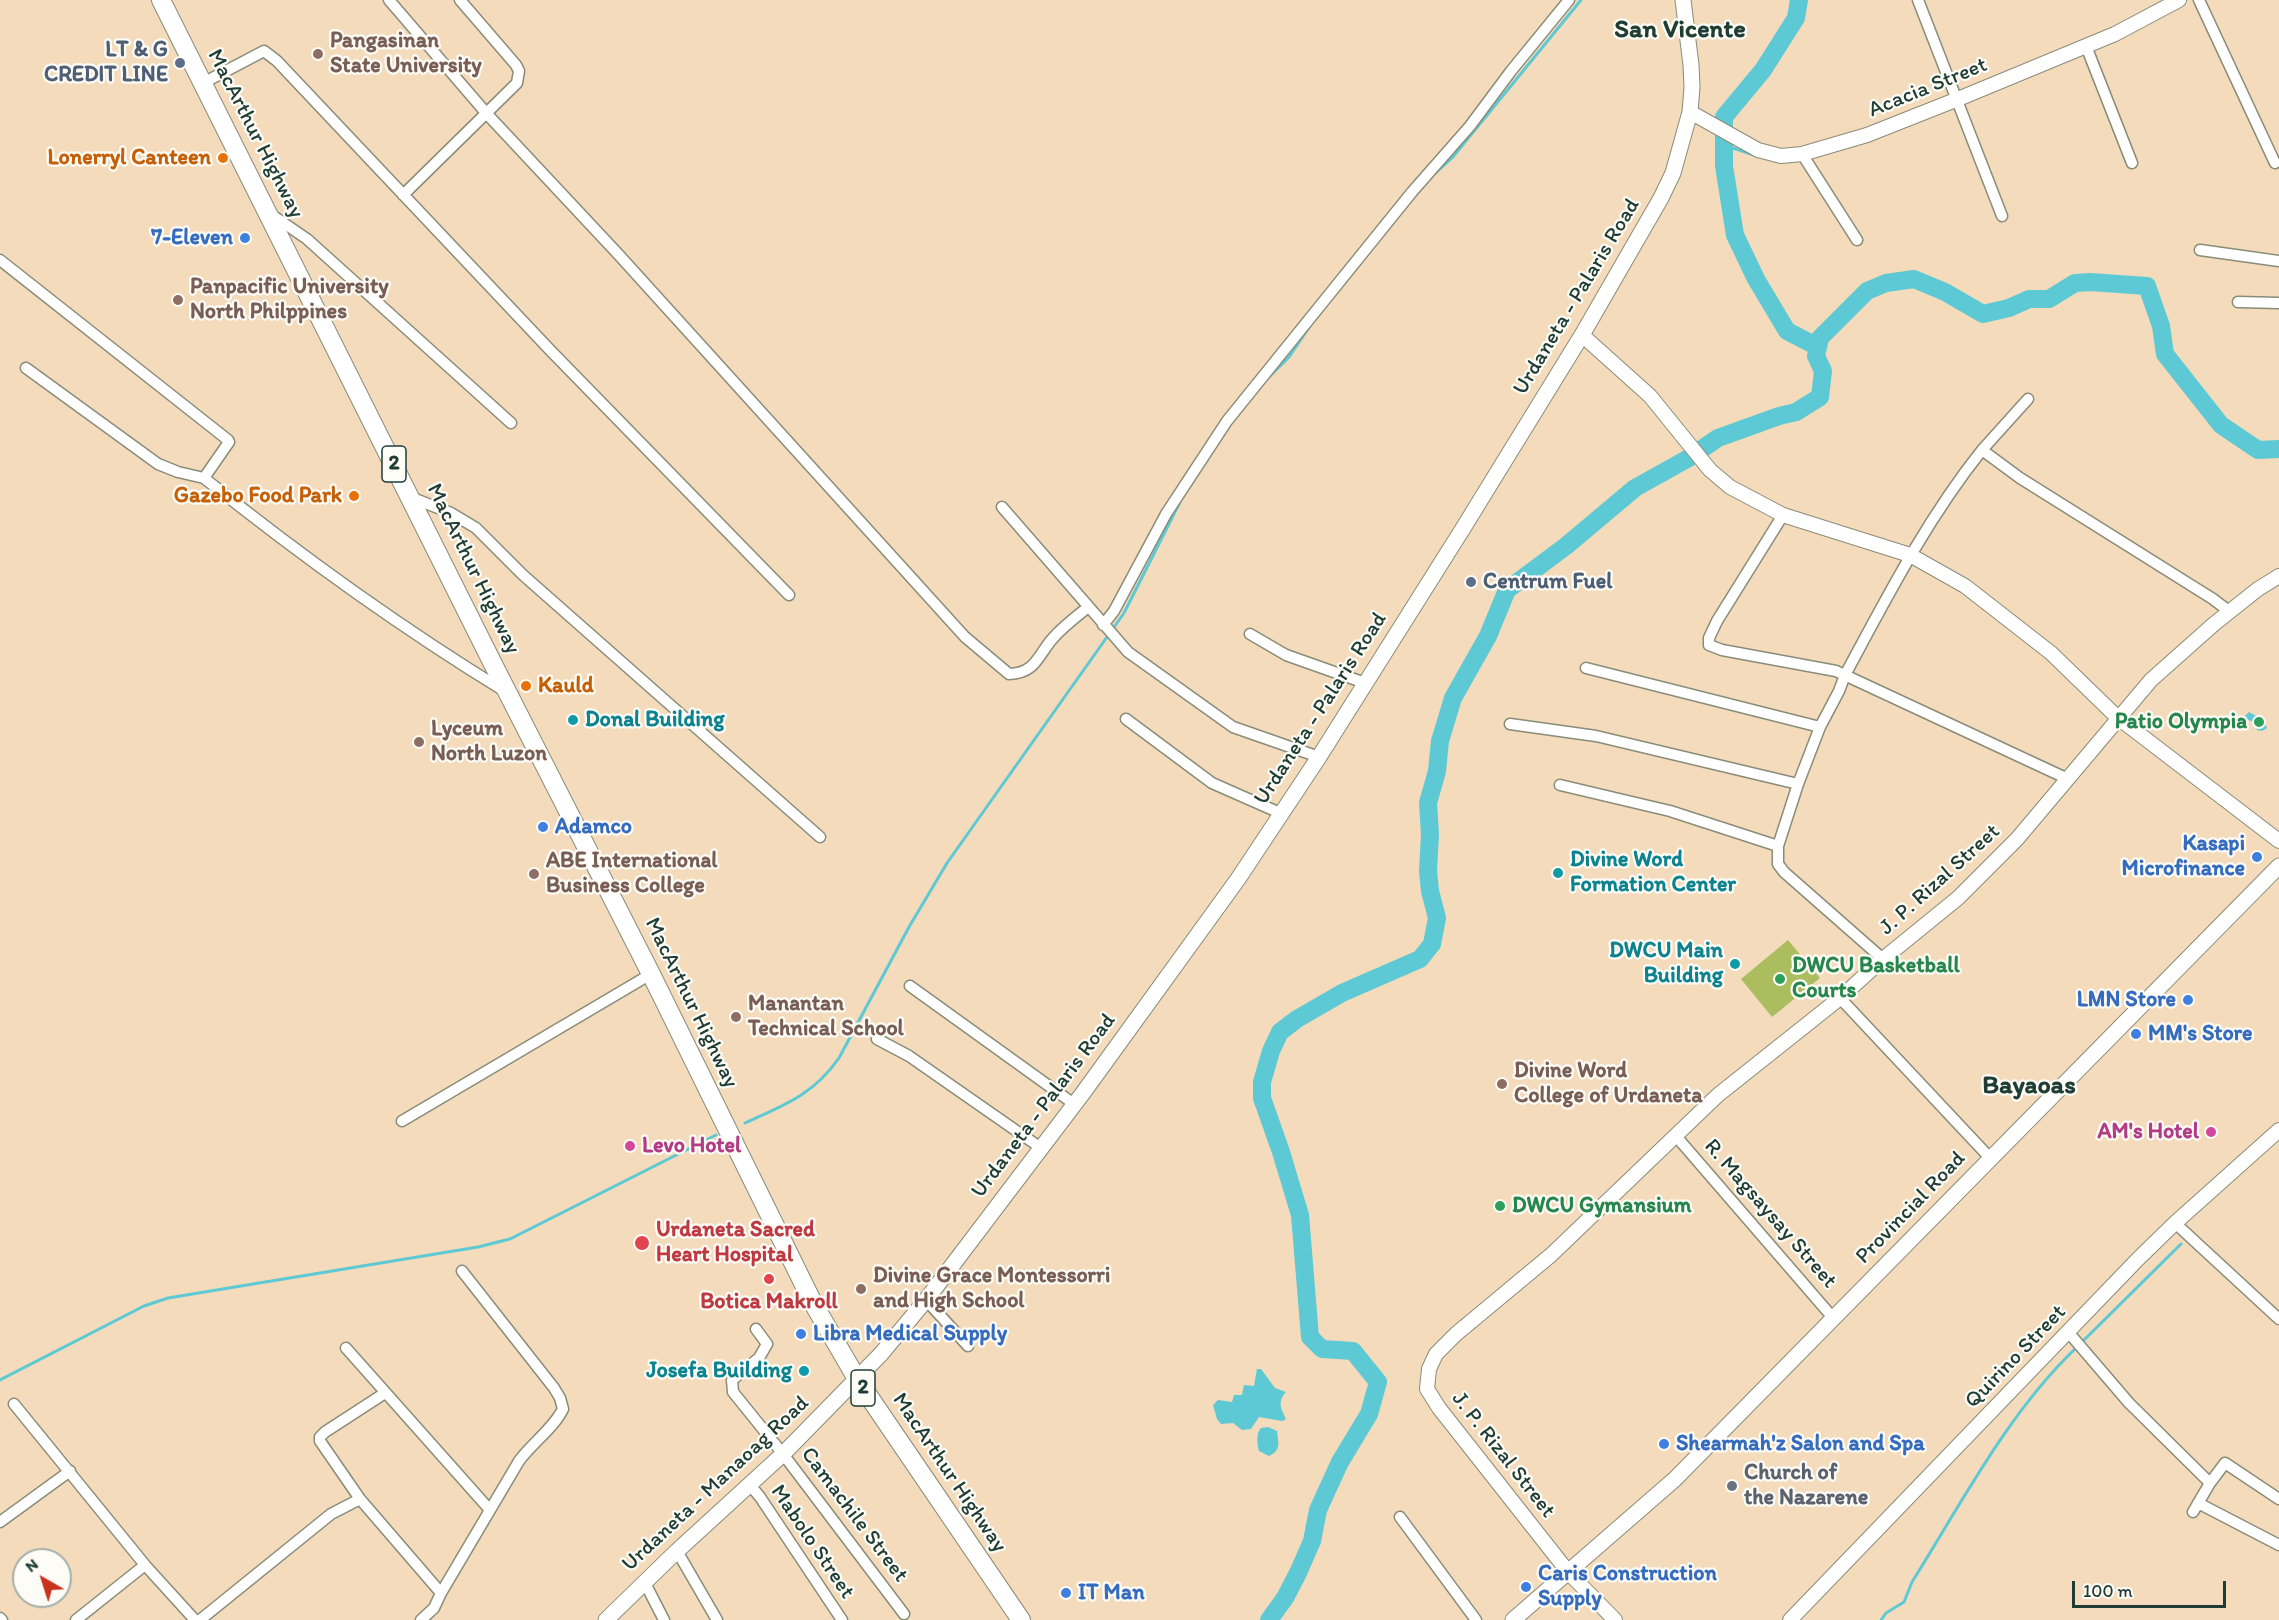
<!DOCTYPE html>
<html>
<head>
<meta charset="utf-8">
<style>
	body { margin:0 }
	#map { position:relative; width:2279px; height:1620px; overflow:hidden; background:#f3dbbb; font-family:Itim,sans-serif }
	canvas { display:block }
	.north { position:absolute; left:12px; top:1548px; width:60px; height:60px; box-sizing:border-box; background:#fdfcf7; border:2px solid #a4b0a9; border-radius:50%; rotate:321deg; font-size:16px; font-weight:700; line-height:24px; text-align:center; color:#1f3d34 }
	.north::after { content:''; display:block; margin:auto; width:21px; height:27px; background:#c8321e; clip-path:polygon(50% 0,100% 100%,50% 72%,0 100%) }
	.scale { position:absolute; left:2072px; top:1581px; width:154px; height:27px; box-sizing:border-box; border:3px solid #1f3d34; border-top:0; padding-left:8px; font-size:18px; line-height:21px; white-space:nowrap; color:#1f3d34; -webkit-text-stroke:4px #fdfcf7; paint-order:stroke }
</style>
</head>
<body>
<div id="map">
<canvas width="2279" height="1620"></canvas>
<div class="north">N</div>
<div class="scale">100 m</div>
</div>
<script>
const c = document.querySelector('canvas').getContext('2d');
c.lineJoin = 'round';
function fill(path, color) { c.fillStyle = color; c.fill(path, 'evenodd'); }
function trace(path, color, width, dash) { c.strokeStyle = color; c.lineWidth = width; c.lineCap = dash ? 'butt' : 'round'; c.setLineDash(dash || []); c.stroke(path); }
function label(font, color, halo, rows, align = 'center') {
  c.font = font + ' Itim,sans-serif'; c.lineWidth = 4.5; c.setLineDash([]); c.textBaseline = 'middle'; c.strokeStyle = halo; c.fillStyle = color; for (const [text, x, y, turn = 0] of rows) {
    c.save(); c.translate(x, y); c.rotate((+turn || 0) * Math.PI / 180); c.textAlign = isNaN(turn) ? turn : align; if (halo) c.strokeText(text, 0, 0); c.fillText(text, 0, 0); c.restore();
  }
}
const green = new Path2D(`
	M1788,940l32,38 -48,39 -31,-38z`);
const water = new Path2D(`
	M2249,712l14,8 4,8 -5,3 -5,-1 -3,-8 -8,-3 -1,-3z
	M1257,1369h4l14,19 11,4c-9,10 -5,16 0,27l-4,2 -23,-4 -8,12 -9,1 -9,-7 -12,1 -4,-5 -4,-14 5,-5 14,2 2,-7h8l2,-10 10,1z
	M1268,1427l9,4c1,11 5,19 -8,25l-10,-5c-2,-8 -3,-18 2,-23z`);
const stream = new Path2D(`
	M1724,145l33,11
	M1431,177l21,-19 129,-158
	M1269,377l20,-20 21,-31
	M745,1123c40,-18 68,-28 94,-65l70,-131 38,-64 177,-250 56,-111
	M2083,1341l98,-97
	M0,1380l144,-74 24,-8 310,-51 32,-8 206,-104
	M1881,1620l5,-7 18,-11 8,-20c49,-78 96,-169 163,-233`);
const river = new Path2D(`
	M1799,0l-3,18 -33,52 -39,47v49l11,69 21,44 31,52 31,16
	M1269,1620l16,-22 13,-25 14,-32 6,-31 22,-48 29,-48 9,-32 -25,-31 -31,-2 -12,-12 -10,-122 -19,-63 -19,-54v-16l9,-31 9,-19 17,-13 45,-26 78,-34 12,-15 5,-26 -7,-27 -2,-20 2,-37 -2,-31 9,-32 3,-30 13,-43 35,-62 19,-46 59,-44 69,-58 52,-29 31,-21 61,-22 17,-4 24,-15 3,-26 -7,-15 4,-18 47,-47 19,-8 28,-4 31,13 38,22 26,-6 20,-9h20l26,-16 15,-1 57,4 14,40 4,28 56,71 37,25 21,-1`);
const minor = new Path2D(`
	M389,0l98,114 131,140 347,383 44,37c28,-1 29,-20 45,-37 10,-11 22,-20 33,-29
	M1918,0l84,216
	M2199,0l76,163
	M2086,46l46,117
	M203,83l61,-32 13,10 273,289 239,245
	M1802,154l55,86
	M403,195l114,-112 2,-12 -3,-6 -56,-65
	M272,215l35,24 204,184
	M2200,250l79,11
	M0,260l228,180 1,2 -25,36c96,77 196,149 302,214
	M2238,302l41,1
	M26,368l132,96 20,8 26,6
	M1982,450l46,-51
	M410,497l41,16 25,15 47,47 297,262
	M1002,507l126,145 105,75 86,30
	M1783,515l-66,106 -8,17v7l13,5 114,21 232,108
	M1103,625l11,-14 52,-97 61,-93 185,-229 58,-66 41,-55 58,-71
	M1250,634l36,21 79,28
	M1586,668l234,59
	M1126,719l86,64 68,30
	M1510,724l86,12 202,48
	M1560,785l110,26 108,35
	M1883,959l-99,-87 -6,-8v-18l20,-62 22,-57 19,-36 6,-16c42,-78 82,-156 137,-225l38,28 193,121 17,13
	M910,986l164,118
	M1840,998l151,161
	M877,1039l32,17 132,92
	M402,1121l249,-147
	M1675,1135l159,184
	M2175,1223l104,96
	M926,1300l42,46
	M756,1329l11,15 -8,14 -27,22 1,12 50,62 121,160
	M2069,1333l60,70 81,80
	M346,1348l144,162
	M385,1393l-60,39 -5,5v4l40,58 81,94
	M14,1404l131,161
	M750,1485l10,12 82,123
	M2198,1503l81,42
	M2193,1512l17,-29 15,-20 54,36
	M1400,1517l76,103
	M0,1522l70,-51
	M677,1551l40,69
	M645,1583l19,37
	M0,1618l2,2
	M76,1620l69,-55 50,55
	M200,1620l131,-106 29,-15
	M421,1620l13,-12 7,-15 78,-132c13,-18 34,-32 44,-52l-3,-11 -6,-10 -92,-117`);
const tertiary = new Path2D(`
	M1690,112l68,38 23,6 21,-2 65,-19 91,-36 157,-65 64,-34
	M1582,335l68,61 60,74 20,17 53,28 127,40 55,31 86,67 66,64 162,124
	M1615,1620l-46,-47 -130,-165 -12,-19 2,-20 7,-15 20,-20 95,-79 167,-160 122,-97 43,-39 75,-61 59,-59 134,-159 63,-56 44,-35 21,-13
	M1790,1620l348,-361 37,-36 104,-93`);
const secondary = new Path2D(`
	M606,1620l71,-69 106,-97 98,-100 45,-54 157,-207 155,-214 81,-122 143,-227 120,-195 79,-137 12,-25 17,-61 2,-25 -1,-22 -8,-65
	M1513,1620l162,-141 604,-613`);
const primary = new Path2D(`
	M161,0l332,664 158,310 162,329 44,76 164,241`);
const markers = [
	[318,54,6,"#8d6e63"],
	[180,63,6,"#5c6f8a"],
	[223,158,6,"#e8710a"],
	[245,238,6,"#3f7fe0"],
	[178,300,6,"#8d6e63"],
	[354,496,6,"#e8710a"],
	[1471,582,6,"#5c6f8a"],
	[526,686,6,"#e8710a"],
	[573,720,6,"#0f9aa8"],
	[2259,722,6,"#2e9e5b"],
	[419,742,6,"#8d6e63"],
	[543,827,6,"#3f7fe0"],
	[2257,857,6,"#3f7fe0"],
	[1558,873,6,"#0f9aa8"],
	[534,874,6,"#8d6e63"],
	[1735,964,6,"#0f9aa8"],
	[1780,979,6,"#2e9e5b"],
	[2188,1000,6,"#3f7fe0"],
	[736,1017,6,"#8d6e63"],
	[2136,1034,6,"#3f7fe0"],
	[1502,1084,6,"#8d6e63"],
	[2211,1132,6,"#d1479c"],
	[630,1146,6,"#d1479c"],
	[1500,1206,6,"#2e9e5b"],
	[642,1243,8,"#e0444e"],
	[769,1279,6,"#e0444e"],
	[861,1289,6,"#8d6e63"],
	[801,1334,6,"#3f7fe0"],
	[804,1371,6,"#0f9aa8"],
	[1664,1444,6,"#3f7fe0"],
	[1732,1486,6,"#6b7280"],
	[1526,1587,6,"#3f7fe0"],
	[1066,1593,6,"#3f7fe0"]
];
const shields = [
	[394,464,24],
	[863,1388,24]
];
const shieldNames = [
	["2",394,464],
	["2",863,1388]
];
const educationNames = [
	["Pangasinan",330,41],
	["State University",330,66],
	["Panpacific University",190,287],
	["North Philppines",190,312],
	["Lyceum",431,729],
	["North Luzon",431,754],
	["ABE International",546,861],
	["Business College",546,886],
	["Manantan",748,1004],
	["Technical School",748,1029],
	["Divine Word",1514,1071],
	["College of Urdaneta",1514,1096],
	["Divine Grace Montessorri",873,1276],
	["and High School",873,1301]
];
const serviceNames = [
	["LT & G",168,50],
	["CREDIT LINE",168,75],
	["Centrum Fuel",1483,582,"left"]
];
const streetNames = [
	["Acacia Street",1928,88,-22],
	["MacArthur Highway",255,134,63],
	["Urdaneta - Palaris Road",1577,297,-59],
	["MacArthur Highway",473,569,64],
	["Urdaneta - Palaris Road",1321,709,-57],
	["J. P. Rizal Street",1940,880,-42],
	["MacArthur Highway",691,1003,64],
	["Urdaneta - Palaris Road",1044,1106,-53],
	["Provincial Road",1911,1208,-46],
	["R. Magsaysay Street",1770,1214,49],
	["Quirino Street",2016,1357,-46],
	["J. P. Rizal Street",1503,1455,52],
	["MacArthur Highway",949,1473,56],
	["Urdaneta - Manaoag Road",716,1484,-43],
	["Camachile Street",854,1515,53],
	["Mabolo Street",812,1542,56]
];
const foodNames = [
	["Lonerryl Canteen",211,158],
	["Gazebo Food Park",342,496],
	["Kauld",538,686,"left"]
];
const shopNames = [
	["7-Eleven",233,238,"right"],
	["Adamco",555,827],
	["Kasapi",2245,844,"right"],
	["Microfinance",2245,869,"right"],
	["LMN Store",2176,1000,"right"],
	["MM's Store",2148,1034],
	["Libra Medical Supply",813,1334],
	["Shearmah'z Salon and Spa",1676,1444],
	["Caris Construction",1538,1574],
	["Supply",1538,1599],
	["IT Man",1078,1593]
];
const cultureNames = [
	["Donal Building",585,720],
	["Divine Word",1570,860],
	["Formation Center",1570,885],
	["DWCU Main",1723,951,"right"],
	["Building",1723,976,"right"],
	["Josefa Building",792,1371,"right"]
];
const leisureNames = [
	["Patio Olympia",2247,722,"right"],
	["DWCU Basketball",1792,966],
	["Courts",1792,991],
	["DWCU Gymansium",1512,1206]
];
const hotelNames = [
	["AM's Hotel",2199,1132],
	["Levo Hotel",642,1146,"left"]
];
const healthNames = [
	["Urdaneta Sacred",656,1230],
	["Heart Hospital",656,1255],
	["Botica Makroll",769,1302,"center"]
];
const worshipNames = [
	["Church of",1744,1473],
	["the Nazarene",1744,1498]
];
const quarterNames = [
	["San Vicente",1680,30],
	["Bayaoas",2029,1086]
];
fill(green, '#acbd60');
fill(water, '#5dc9d5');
trace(stream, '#5dc9d5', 3);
trace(river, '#5dc9d5', 18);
trace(minor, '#898c78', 13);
trace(tertiary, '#898c78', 16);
trace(secondary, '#898c78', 17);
trace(primary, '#898c78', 20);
trace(minor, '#fff', 10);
trace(tertiary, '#fff', 14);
trace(secondary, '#fff', 15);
trace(primary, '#fff', 18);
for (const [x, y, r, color] of markers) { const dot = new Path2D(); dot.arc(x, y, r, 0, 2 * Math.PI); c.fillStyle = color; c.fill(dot); trace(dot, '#fdfcf7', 2); }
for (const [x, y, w] of shields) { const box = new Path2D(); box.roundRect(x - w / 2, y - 18, w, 36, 4.5); c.fillStyle = '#fdfcf7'; c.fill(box); trace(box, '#1f3d34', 1.5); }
label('bold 21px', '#1f3d34', null, shieldNames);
label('bold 22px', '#785e54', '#fdfcf7', educationNames, 'left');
label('bold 22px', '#4e5e75', '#fdfcf7', serviceNames, 'right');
label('22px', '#1f3d34', '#fdfcf7', streetNames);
label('bold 22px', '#c56008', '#fdfcf7', foodNames, 'right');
label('bold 22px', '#366cbe', '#fdfcf7', shopNames, 'left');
label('bold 22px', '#0d838f', '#fdfcf7', cultureNames, 'left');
label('bold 22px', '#27864d', '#fdfcf7', leisureNames, 'left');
label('bold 22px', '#b23c85', '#fdfcf7', hotelNames, 'right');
label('bold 22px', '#be3a42', '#fdfcf7', healthNames, 'left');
label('bold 22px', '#5b616d', '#fdfcf7', worshipNames, 'left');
label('bold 26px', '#1f3d34', '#fdfcf7', quarterNames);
</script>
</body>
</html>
